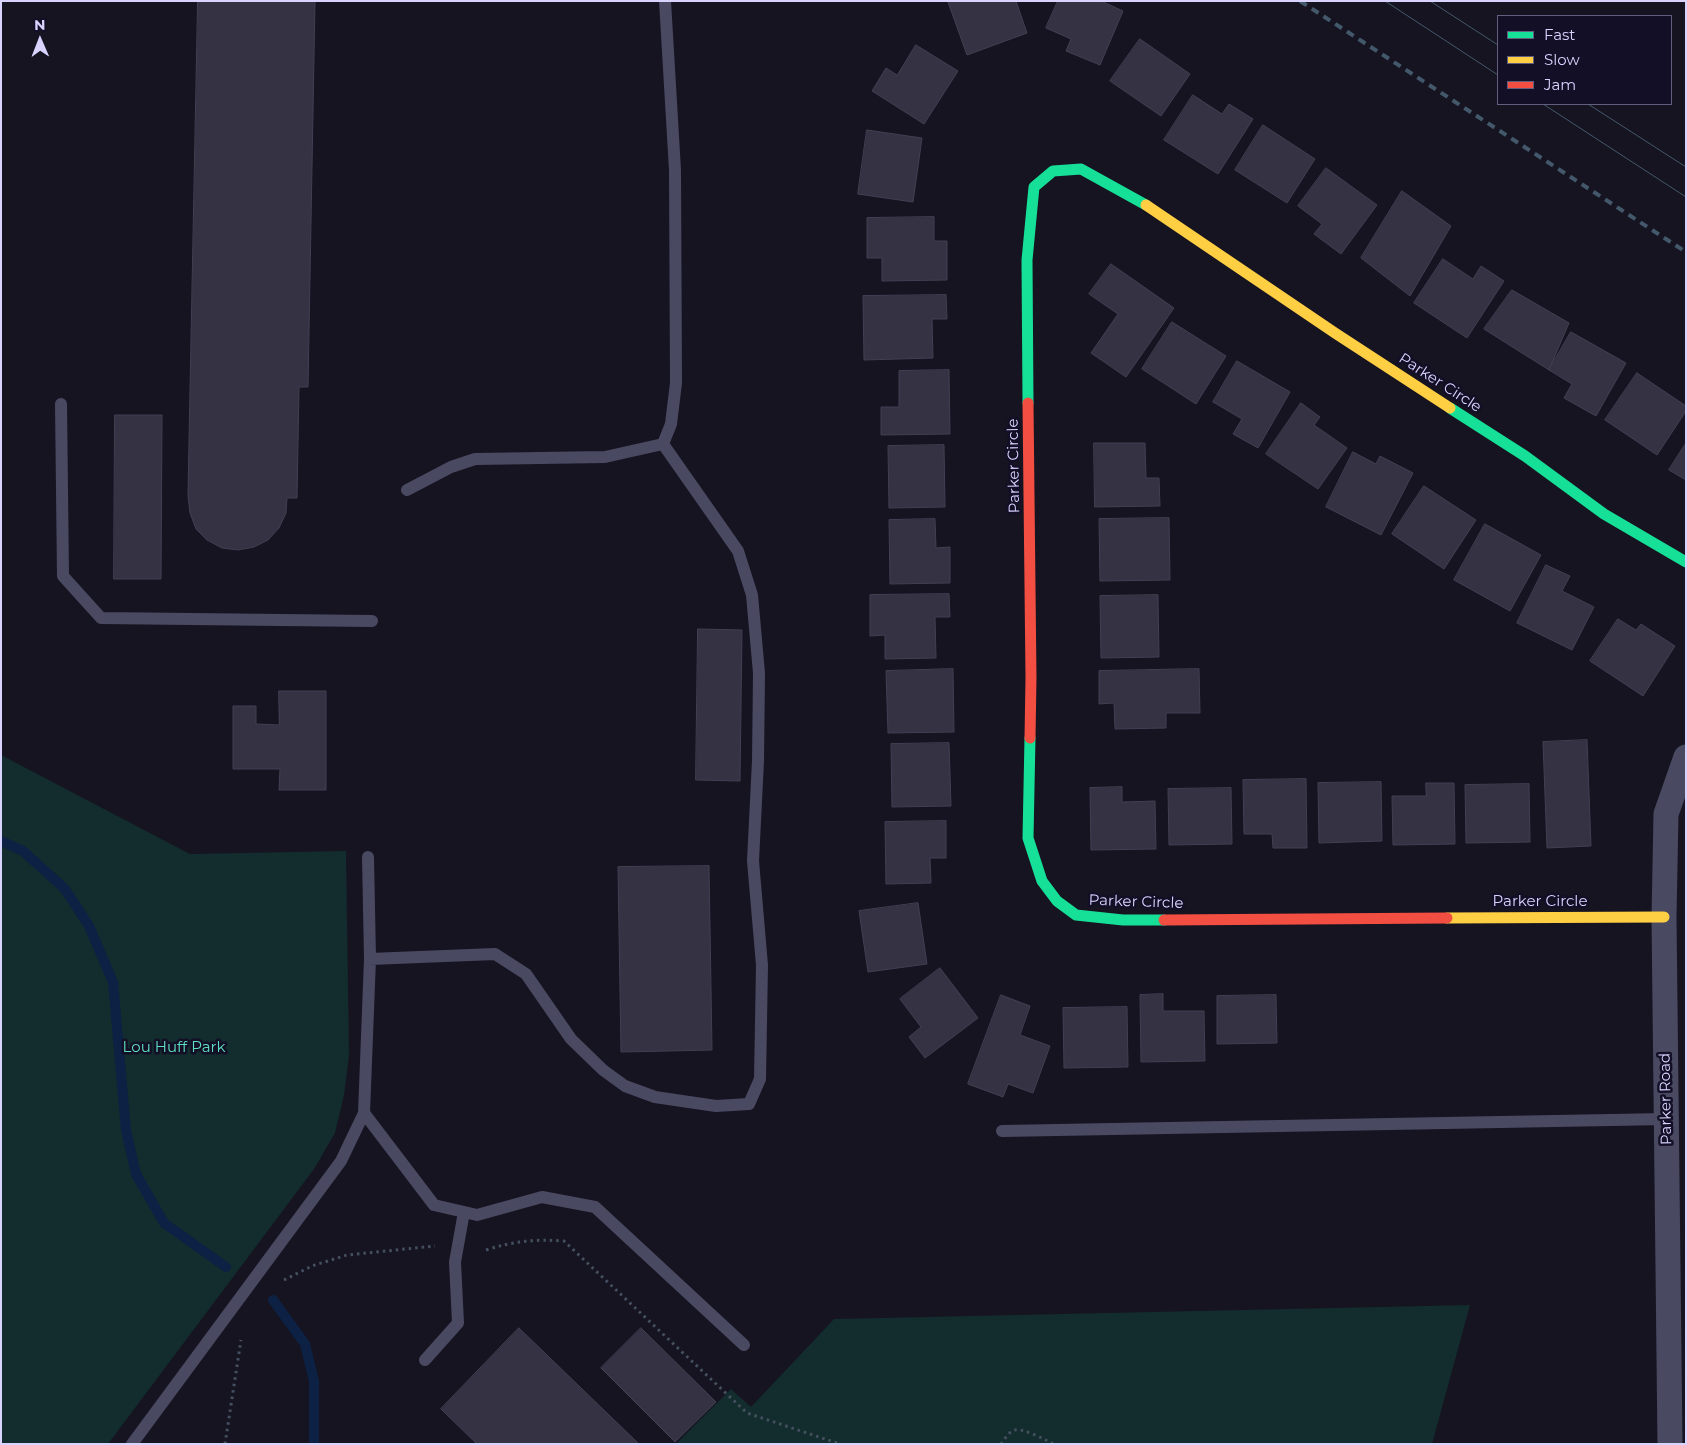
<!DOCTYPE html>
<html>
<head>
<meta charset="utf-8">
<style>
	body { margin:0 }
	#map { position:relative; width:1687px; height:1445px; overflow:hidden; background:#161421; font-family:Montserrat,sans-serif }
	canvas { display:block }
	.frame { position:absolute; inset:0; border:2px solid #d9d4ff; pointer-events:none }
	.legend { position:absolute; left:1497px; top:15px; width:175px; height:90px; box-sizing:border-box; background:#130f26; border:1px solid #625e7d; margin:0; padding:6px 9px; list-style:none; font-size:15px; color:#d9d4ff }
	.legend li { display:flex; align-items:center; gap:10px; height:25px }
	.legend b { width:25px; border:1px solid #625e7d }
	.north { position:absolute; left:15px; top:15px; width:50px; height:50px; -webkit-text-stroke:4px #130f26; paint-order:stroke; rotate:359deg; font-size:14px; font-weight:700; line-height:20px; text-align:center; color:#d9d4ff }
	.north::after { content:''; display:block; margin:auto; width:18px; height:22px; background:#d9d4ff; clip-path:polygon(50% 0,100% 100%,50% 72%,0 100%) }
</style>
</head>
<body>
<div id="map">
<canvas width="1687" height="1445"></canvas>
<div class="frame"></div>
<ul class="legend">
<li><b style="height:6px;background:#16e098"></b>Fast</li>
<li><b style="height:6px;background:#ffcf43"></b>Slow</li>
<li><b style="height:6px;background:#f24e42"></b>Jam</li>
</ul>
<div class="north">N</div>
</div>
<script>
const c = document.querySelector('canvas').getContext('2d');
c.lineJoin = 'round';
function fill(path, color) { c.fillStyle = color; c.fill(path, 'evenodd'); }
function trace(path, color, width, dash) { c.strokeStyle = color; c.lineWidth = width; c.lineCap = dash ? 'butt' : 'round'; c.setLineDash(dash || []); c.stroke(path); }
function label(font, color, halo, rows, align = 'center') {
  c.font = font + ' Montserrat,sans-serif'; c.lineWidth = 5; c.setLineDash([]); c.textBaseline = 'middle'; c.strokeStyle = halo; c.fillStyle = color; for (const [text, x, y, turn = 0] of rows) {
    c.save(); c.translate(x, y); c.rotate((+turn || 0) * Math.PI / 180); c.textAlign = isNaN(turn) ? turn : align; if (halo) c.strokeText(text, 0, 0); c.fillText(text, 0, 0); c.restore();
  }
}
const green = new Path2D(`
	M1,755l189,99 156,-3 3,204 -5,40 -9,38 -21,36 -206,275h-107z
	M1470,1305l-38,139h-756l55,-55 20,18 83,-88z`);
const stream = new Path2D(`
	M1,841l22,10 42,38 24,37 24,56 13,148 10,44 28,49 62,44
	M273,1300l32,44 9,37v63`);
const building = new Path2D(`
	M198,1h117l-7,386h-9l-2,111h-10l-1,15 -7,15 -11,12 -14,7 -16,3 -16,-2 -15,-8 -11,-11 -6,-16 -2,-17z
	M1016,1l11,32 -60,22 -19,-53z
	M1058,1h43l22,10 -23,54 -34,-14 5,-12 -25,-11z
	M1140,39l50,35 -29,42 -51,-35z
	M916,45l42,26 -34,53 -52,-33 14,-23 11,7z
	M1193,95l29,19 7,-10 24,15 -35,55 -54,-34z
	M1263,125l52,34 -28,44 -52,-33z
	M867,130l55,8 -9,64 -55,-8z
	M1326,168l51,37 -36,49 -27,-20 8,-10 -24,-18z
	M1402,191l49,35 -41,70 -49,-38z
	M934,217v24h13v39l-65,1v-23h-15v-40z
	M1443,259l30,20 8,-13 23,15 -37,57 -53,-35z
	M1111,264l63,44 -48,69 -35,-24 27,-39 -29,-20z
	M1512,290l57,33 -20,47 -65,-41z
	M946,295l1,24h-15l1,39 -69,2 -1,-64z
	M1172,322l54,34 -30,48 -54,-35z
	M1571,332l55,31 -30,53 -32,-18 8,-14 -23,-14z
	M1237,361l53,31 -32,56 -25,-14 9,-15 -29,-17z
	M949,370l1,64 -69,1v-28h18v-36z
	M1637,373l49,33v5l-29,44 -52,-35z
	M1301,403l19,14 -6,8 33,23 -29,41 -52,-35z
	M115,415h47l-1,164h-47z
	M1094,443h51l1,35h13l1,28 -65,1z
	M1686,443v37l-17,-10z
	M944,445l1,62 -56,1 -1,-62z
	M1353,452l23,12 4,-8 33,17 -32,62 -55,-28z
	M1424,486l52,34 -32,49 -52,-35z
	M1169,518l1,62 -70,1 -1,-62z
	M935,519l1,29 14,-1v36l-60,1 -1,-64z
	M1485,524l56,31 -31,56 -56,-31z
	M1546,565l24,11 -8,15 32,16 -22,43 -55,-27z
	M949,594l1,23h-15l1,41 -51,1v-24l-15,1v-41z
	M1158,595l1,62 -58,1 -1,-62z
	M1618,619l18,11 5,-6 34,22 -32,50 -53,-35z
	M698,629l44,1 -2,151 -44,-1z
	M953,669l1,63 -66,1 -2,-62z
	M1199,669l1,44h-34v15l-51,1 -1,-26 -15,1v-33z
	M279,691h47v99h-47l1,-21h-47v-63h23v18l23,1z
	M1587,740l4,106 -44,2 -4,-106z
	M949,743l2,63 -59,1 -1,-63z
	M1306,779l1,69h-34l-1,-14h-28l-1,-54z
	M1381,782l1,59 -63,2 -1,-60z
	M1426,783h28l1,61 -62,1 -1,-49h34z
	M1529,784l1,58 -64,1 -1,-58z
	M1122,787v15l33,-1 1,48 -65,1 -1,-62z
	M1231,788l1,56 -63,1 -1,-56z
	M946,821v37h-16l1,25 -45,1 -1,-62z
	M709,866l3,184 -91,2 -3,-185z
	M918,903l9,61 -59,8 -9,-61z
	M940,968l38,50 -53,40 -16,-21 12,-10 -21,-28z
	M1163,994v17h41l1,50 -64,1 -1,-67z
	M1001,995l29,11 -10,29 30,11 -17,47 -25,-9 -5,13 -35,-13z
	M1276,995l1,48 -60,1v-48z
	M1127,1007l1,60 -64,1 -1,-60z
	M519,1328l120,116h-162l-36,-35z
	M641,1328l75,74 -41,40 -74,-74z`);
const path = new Path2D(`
	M486,1250c28,-9 49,-11 78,-9l183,172 93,31
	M284,1280l28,-14 35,-11 88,-9
	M225,1444l16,-104
	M1001,1444c4,-5 8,-13 14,-14 9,-2 30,10 39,14`);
const lane = new Path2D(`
	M61,404l2,172 38,42 271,3
	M407,490l44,-23 24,-8 130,-2 58,-13 8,-20 5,-41 -1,-213 -10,-169
	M370,959l125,-5 31,20 45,65 32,31 22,16 30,11 61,9 33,-2 11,-25 2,-114 -9,-104 5,-100 1,-88 -7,-78 -14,-44 -75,-107
	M364,1113l70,92 43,10 65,-18 53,10 149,138
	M1002,1131l664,-12
	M425,1360l33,-37 -3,-61 9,-50
	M132,1444l209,-283 23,-48 6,-154 -2,-102`);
const street = new Path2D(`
	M1670,1444l-6,-527 2,-103 20,-57`);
const fast = new Path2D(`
	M1028,403l-1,-143 7,-73 19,-16 28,-2 65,36
	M1450,408l75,48 79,58 82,48
	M1030,738l-2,100 14,43 15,20 19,14 47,5h41`);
const slow = new Path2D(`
	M1146,205l189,128 115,75
	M1447,918l217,-1`);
const jam = new Path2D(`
	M1028,403l3,275 -1,60
	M1164,920l283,-2`);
const tram = new Path2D(`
	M1385,1l113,74
	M1430,1l68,44
	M1543,104l143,93
	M1588,104l98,63`);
const rail = new Path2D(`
	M1300,1l386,251`);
const streetNames = [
	["Parker Circle",1440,383,33],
	["Parker Circle",1014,466,-91],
	["Parker Circle",1136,902,2],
	["Parker Circle",1540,902],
	["Parker Road",1666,1099,-91]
];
const parkNames = [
	["Lou Huff Park",174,1048]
];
fill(green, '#132c2d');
trace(stream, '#0d2144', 10);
fill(building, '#343243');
trace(building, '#433f54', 1);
trace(path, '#44505f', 3, [2.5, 4]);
trace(lane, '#4a4962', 12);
trace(street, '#4a4962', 25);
trace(fast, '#16e098', 11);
trace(slow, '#ffcf43', 11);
trace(jam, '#f24e42', 11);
trace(tram, '#43596b', 1);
trace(rail, '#43596b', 4, [8, 6]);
label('15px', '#d9d4ff', '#130f26', streetNames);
label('15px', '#5fe0c0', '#130f26', parkNames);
</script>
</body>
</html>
